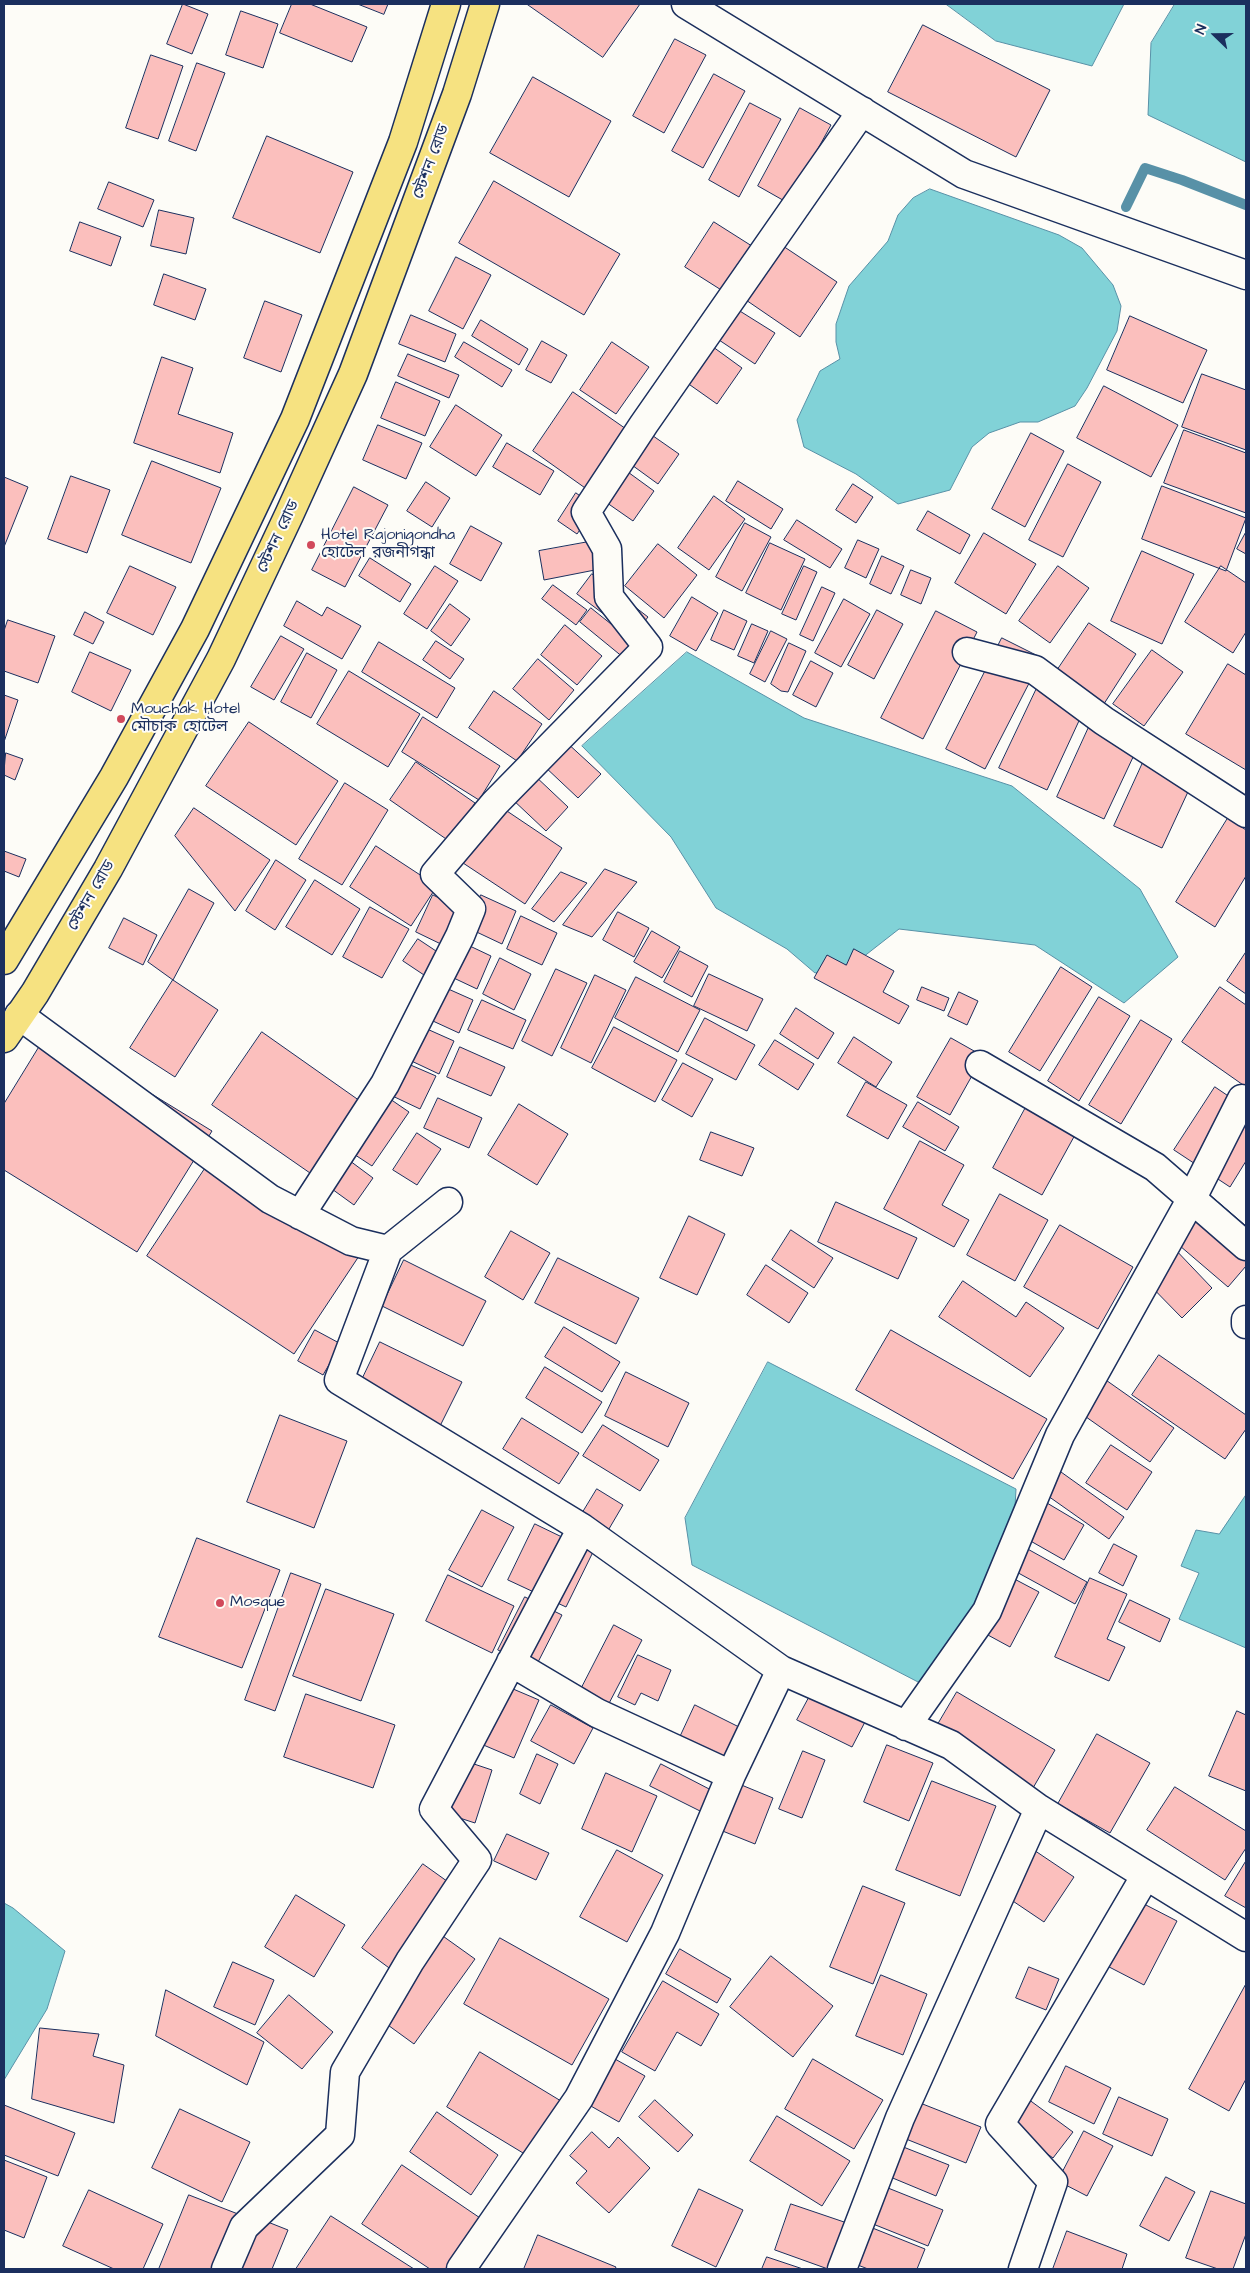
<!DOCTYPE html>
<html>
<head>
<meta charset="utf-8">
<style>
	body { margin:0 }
	#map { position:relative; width:1250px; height:2273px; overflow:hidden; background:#fdfcf7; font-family:"Architects Daughter",sans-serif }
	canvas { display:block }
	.frame { position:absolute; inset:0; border:5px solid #1b2f5e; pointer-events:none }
	.north { position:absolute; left:1190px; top:10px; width:50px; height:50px; -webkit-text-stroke:4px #fdfcf7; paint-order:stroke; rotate:292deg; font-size:14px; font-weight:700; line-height:20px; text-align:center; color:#1b2f5e }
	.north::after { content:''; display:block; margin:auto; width:18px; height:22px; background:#1b2f5e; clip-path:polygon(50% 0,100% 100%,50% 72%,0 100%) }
</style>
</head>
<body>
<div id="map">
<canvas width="1250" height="2273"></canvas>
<div class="frame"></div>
<div class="north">N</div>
</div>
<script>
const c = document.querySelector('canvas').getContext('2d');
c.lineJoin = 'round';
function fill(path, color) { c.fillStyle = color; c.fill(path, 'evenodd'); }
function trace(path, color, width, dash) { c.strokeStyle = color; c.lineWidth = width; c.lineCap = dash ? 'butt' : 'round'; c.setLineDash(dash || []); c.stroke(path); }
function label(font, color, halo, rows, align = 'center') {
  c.font = font + ' "Architects Daughter","Noto Sans Bengali",sans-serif'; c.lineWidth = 4; c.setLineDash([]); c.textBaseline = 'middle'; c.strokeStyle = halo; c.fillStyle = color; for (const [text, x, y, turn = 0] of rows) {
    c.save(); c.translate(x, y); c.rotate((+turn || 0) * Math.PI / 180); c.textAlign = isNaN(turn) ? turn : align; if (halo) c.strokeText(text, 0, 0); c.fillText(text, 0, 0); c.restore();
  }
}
const water = new Path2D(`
	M946,4h178l-32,62 -96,-25z
	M1175,4h71v158l-98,-47 3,-72z
	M930,189l129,46 23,13 31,37 8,21 -4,25 -30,57 -12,18 -37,16h-18l-31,11 -17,14 -22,43 -52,14 -42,-30 -52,-27 -7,-27 23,-49 20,-12 -4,-17v-18l13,-38 39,-45 10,-26 15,-17z
	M687,652l117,66 208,68 128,103 38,68 -54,46 -89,-58 -136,-16 -41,32 -43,12 -28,-24 -71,-41 -45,-71 -89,-91z
	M768,1362l248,127 -3,54 -64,120 -29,20 -228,-118 -7,-47z
	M1246,1495v153l-67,-29 20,-46 -18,-7 15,-36 23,4z
	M4,1903l9,5 52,43 -18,58 -43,71z`);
const stream = new Path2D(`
	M1126,207l19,-39 37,12 64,25`);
const building = new Path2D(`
	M183,4l25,10 -16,40 -25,-10z
	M292,4h18l57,23 -15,35 -72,-29z
	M358,4h30l-4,10z
	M527,4h113l-37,53z
	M241,11l37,13 -15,44 -37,-13z
	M923,25l127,65 -34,67 -128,-65z
	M675,39l31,16 -42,78 -31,-17z
	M151,55l32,11 -25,73 -32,-11z
	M197,63l28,10 -29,78 -27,-10z
	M714,74l31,17 -42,77 -31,-17z
	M533,77l78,44 -42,76 -79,-44z
	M750,103l31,16 -42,78 -30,-17z
	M800,108l31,17 -43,78 -30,-17z
	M267,136l86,36 -33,81 -87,-35z
	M494,181l126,73 -36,61 -125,-72z
	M109,182l45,18 -11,27 -45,-18z
	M159,210l35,8 -8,36 -35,-8z
	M80,222l41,15 -10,29 -41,-15z
	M714,222l41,26 -29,45 -41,-26z
	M780,244l57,38 -37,55 -57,-39z
	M456,257l35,18 -28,54 -34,-18z
	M164,274l42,15 -11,31 -41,-15z
	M265,301l37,14 -21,57 -37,-14z
	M735,308l40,25 -20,31 -39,-26z
	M411,315l45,19 -11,28 -46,-18z
	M1130,316l77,34 -24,53 -76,-33z
	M481,320l47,29 -9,16 -47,-29z
	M542,341l25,14 -16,28 -25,-13z
	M464,342l48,28 -10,17 -47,-30z
	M612,342l37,25 -33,47 -36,-24z
	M709,344l33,24 -25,36 -34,-24z
	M408,354l51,21 -10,23 -51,-22z
	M162,357l31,11 -15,46 55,19 -13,40 -86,-30z
	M1202,374l44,16v60l-64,-23z
	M396,382l44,19 -15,35 -44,-18z
	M1104,386l74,39 -27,52 -74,-39z
	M573,392l56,39 -41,59 -55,-39z
	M456,405l46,30 -26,41 -46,-29z
	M378,425l44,18 -16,36 -43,-19z
	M1184,430l62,23v60l-82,-30z
	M646,431l33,23 -21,30 -33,-24z
	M1031,433l33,18 -39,76 -33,-18z
	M507,443l47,28 -14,24 -47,-28z
	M152,461l69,27 -30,75 -69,-28z
	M1068,464l33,18 -38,75 -34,-17z
	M621,467l33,24 -21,30 -33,-23z
	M71,476l39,14 -23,63 -39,-14z
	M4,477l24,10 -24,60z
	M738,481l45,28 -12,20 -45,-28z
	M426,482l24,16 -18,29 -25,-16z
	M853,484l20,13 -17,26 -20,-13z
	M1162,486l84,32 -20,53 -84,-32z
	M354,487l34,18 -43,82 -33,-17z
	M576,493l20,14 -19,27 -19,-13z
	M714,496l31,23 -36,51 -31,-22z
	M928,511l42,24 -10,19 -43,-24z
	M797,520l45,29 -12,19 -46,-28z
	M745,523l26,14 -29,54 -26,-14z
	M471,526l31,17 -21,38 -31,-17z
	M1246,532v22l-9,-5z
	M984,533l52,31 -30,50 -51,-31z
	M858,540l21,9 -13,29 -21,-10z
	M594,541l6,28 -56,11 -5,-29z
	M770,543l35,16 -24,51 -35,-17z
	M658,544l39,31 -33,43 -39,-32z
	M1142,551l52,23 -32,70 -51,-23z
	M882,556l22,10 -13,28 -21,-10z
	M370,558l41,26 -11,18 -41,-26z
	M130,566l46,21 -23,48 -46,-22z
	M435,566l23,15 -31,48 -23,-15z
	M804,566l13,6 -21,48 -14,-6z
	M1058,566l31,22 -39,55 -31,-22z
	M1221,566l25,17v49l-13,21 -48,-31z
	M911,570l20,8 -10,26 -20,-9z
	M592,574l56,43 -15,19 -56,-42z
	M553,585l34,25 -11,15 -34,-26z
	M822,587l13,6 -22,48 -13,-6z
	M692,597l26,16 -22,38 -26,-15z
	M844,599l26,15 -29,53 -26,-14z
	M297,601l25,15 5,-9 34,19 -19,33 -58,-33z
	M450,604l20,15 -19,27 -20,-15z
	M591,608l45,36 -12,14 -44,-36z
	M724,610l23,11 -13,29 -23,-10z
	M877,610l26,14 -29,55 -26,-14z
	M936,611l41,21 -54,107 -42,-21z
	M85,612l19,10 -11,22 -19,-9z
	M8,620l47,16 -17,47 -34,-12v-40z
	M1089,623l47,31 -36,56 -48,-32z
	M752,624l16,7 -14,32 -16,-7z
	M565,625l37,31 -25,29 -36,-30z
	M771,631l16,8 -22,43 -15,-8z
	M281,636l23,13 -30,51 -23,-13z
	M1002,638l40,20 -57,111 -39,-20z
	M436,641l28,18 -14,20 -27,-19z
	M379,642l76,46 -18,30 -75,-46z
	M789,643l17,8 -18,41 -7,-1 -10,-7z
	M1152,650l31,22 -39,54 -31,-22z
	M90,652l41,18 -20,41 -39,-19z
	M307,653l30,17 -26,48 -30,-16z
	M538,659l36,31 -25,30 -36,-31z
	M811,661l22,12 -17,34 -23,-12z
	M1228,664l18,11v95l-60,-36z
	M349,671l71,43 -32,53 -71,-43z
	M1037,688l47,22 -37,80 -48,-22z
	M494,691l48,33 -25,37 -48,-33z
	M4,695l14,5 -14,42z
	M1094,716l48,22 -38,81 -47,-22z
	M423,717l77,49 -21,34 -77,-48z
	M249,722l89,59 -42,64 -90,-59z
	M565,741l36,33 -23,24 -35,-33z
	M1151,745l48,23 -37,80 -48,-22z
	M6,753l17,6 -8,21 -11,-5z
	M416,762l59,41 -26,38 -59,-41z
	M533,774l35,33 -22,24 -35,-33z
	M345,783l43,27 -46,75 -43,-26z
	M495,803l67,45 -37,56 -68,-45z
	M194,808l76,52 -35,51 -60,-75z
	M1228,818l18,12v46l-31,51 -39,-25z
	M376,846l61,40 -26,40 -61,-39z
	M4,851l22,8 -7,18 -15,-6z
	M276,860l30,20 -31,50 -29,-19z
	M605,869l32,13 -45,55 -29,-12z
	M561,872l26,11 -33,39 -22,-13z
	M315,880l45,29 -28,46 -46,-28z
	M189,889l25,14 -41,77 -25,-18z
	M433,895l28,14 -16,37 -29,-14z
	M481,895l35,16 -14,33 -36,-17z
	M370,907l39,22 -27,49 -39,-21z
	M618,912l31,16 -15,29 -31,-17z
	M521,916l36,17 -15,32 -35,-16z
	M124,918l33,17 -14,30 -34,-17z
	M652,931l28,16 -18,31 -28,-16z
	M418,939l24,16 -15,22 -24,-16z
	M455,939l36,17 -14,33 -36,-17z
	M854,949l40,22 -11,21 26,14 -10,18 -85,-46 13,-23 19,10z
	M680,951l28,15 -16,31 -28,-15z
	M1246,952v42l-19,-13z
	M500,958l31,16 -17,36 -31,-16z
	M1061,967l31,20 -52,84 -31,-19z
	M556,969l31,14 -35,73 -30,-15z
	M709,974l54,25 -16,32 -53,-25z
	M595,975l31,15 -35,73 -30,-15z
	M636,977l64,33 -22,42 -63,-34z
	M173,980l45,30 -43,67 -45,-29z
	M437,984l36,16 -14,33 -37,-17z
	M922,987l27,11 -5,13 -27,-11z
	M1220,987l26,18v82l-64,-45z
	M959,992l19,9 -11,24 -19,-9z
	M1099,997l31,19 -51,85 -31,-20z
	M482,1000l44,20 -13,29 -45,-19z
	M796,1008l38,25 -16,26 -38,-25z
	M705,1018l50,27 -19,35 -50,-26z
	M1141,1020l31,19 -51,85 -32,-19z
	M418,1025l36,16 -15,33 -36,-17z
	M614,1027l63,33 -22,42 -63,-34z
	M49,1031l163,100 -75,121 -133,-82v-66z
	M262,1032l98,69 -50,72 -98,-68z
	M854,1037l38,25 -16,25 -38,-24z
	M951,1038l32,18 -33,59 -33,-18z
	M775,1040l39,24 -16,26 -39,-25z
	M460,1047l45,20 -14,29 -44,-19z
	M399,1060l37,16 -16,33 -36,-17z
	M683,1063l30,16 -21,38 -30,-17z
	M866,1082l41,23 -19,34 -41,-23z
	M1038,1085l49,28 -45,82 -49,-27z
	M1215,1087l31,21v53l-16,26 -56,-37z
	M377,1090l32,22 -37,54 -32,-21z
	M438,1098l44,20 -13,30 -45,-20z
	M918,1102l41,25 -14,24 -42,-24z
	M519,1104l49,30 -31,51 -49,-30z
	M711,1132l43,16 -12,28 -42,-16z
	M417,1133l24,16 -24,36 -24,-15z
	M920,1141l44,24 -22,40 27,15 -15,27 -70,-38z
	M218,1149l147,98 -71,107 -147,-98z
	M334,1149l39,29 -19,27 -40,-29z
	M1196,1183l50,43v40l-18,21 -69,-59z
	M1000,1194l48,26 -33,61 -48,-26z
	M836,1202l81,36 -19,41 -80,-37z
	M689,1216l36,18 -28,61 -37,-17z
	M1060,1225l73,42 -35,62 -74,-42z
	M791,1230l42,28 -19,30 -42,-28z
	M511,1231l39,22 -27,47 -38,-23z
	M1171,1245l41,43 -30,30 -42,-43z
	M558,1258l81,40 -23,46 -81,-41z
	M404,1260l82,41 -23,45 -81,-40z
	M766,1265l42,28 -19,30 -42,-28z
	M963,1281l53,36 10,-15 38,26 -34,49 -91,-60z
	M564,1327l56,35 -18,30 -57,-35z
	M315,1330l26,14 -18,31 -25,-14z
	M891,1330l156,89 -34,60 -157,-89z
	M380,1342l82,40 -23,46 -81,-40z
	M1159,1355l87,60v14l-21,30 -93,-64z
	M545,1367l57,35 -20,31 -56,-35z
	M626,1372l63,31 -21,44 -63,-31z
	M1103,1378l71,50 -24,34 -71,-50z
	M280,1415l67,26 -33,87 -67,-26z
	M522,1418l57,35 -20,31 -56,-35z
	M603,1425l56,35 -19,31 -57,-35z
	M1111,1445l41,27 -25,38 -41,-27z
	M1047,1462l77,55 -15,22 -78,-55z
	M597,1489l26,16 -17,29 -26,-17z
	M1047,1503l37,22 -20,35 -37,-21z
	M482,1510l32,17 -32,60 -33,-17z
	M535,1524l58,28 -27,55 -58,-27z
	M197,1538l83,32 -38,98 -83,-31z
	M1114,1544l23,12 -14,30 -24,-13z
	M1024,1547l63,35 -12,22 -64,-35z
	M291,1573l30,11 -46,127 -30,-11z
	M1005,1574l34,18 -29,55 -35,-19z
	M448,1575l66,31 -22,47 -66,-32z
	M1090,1578l37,16 -20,45 18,8 -16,34 -54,-24z
	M326,1589l68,25 -33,87 -68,-25z
	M525,1597l37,18 -27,53 -37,-18z
	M1130,1600l40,19 -10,23 -41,-20z
	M614,1625l28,15 -37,71 -28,-14z
	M638,1655l33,15 -13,31 -17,-8 -6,12 -17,-8z
	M492,1680l47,20 -25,58 -47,-20z
	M812,1692l54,28 -14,27 -55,-27z
	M957,1692l98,58 -22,38 -99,-57z
	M306,1694l89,31 -22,63 -89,-31z
	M551,1705l42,23 -19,36 -43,-23z
	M695,1705l46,23 -20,42 -46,-22z
	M1237,1711l9,4v76l-37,-15z
	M1097,1734l53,29 -40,70 -52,-29z
	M887,1745l46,18 -24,58 -45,-19z
	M803,1751l22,9 -23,58 -23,-9z
	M537,1754l21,10 -18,40 -20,-10z
	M453,1757l39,13 -17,53 -40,-13z
	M661,1764l52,27 -11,21 -52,-26z
	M606,1773l51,23 -25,56 -50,-23z
	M932,1781l64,25 -36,90 -64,-26z
	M739,1784l34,14 -18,46 -35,-14z
	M1175,1787l71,44v17l-21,32 -78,-50z
	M507,1834l42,19 -13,27 -42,-19z
	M1019,1840l55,37 -30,45 -55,-37z
	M617,1850l46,25 -36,67 -47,-25z
	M1246,1861v47l-21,-12z
	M423,1864l35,25 -62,84 -34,-25z
	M863,1886l42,17 -32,81 -43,-17z
	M296,1895l49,30 -31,52 -49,-30z
	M1144,1904l33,17 -33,64 -58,-30 20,-39 25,12z
	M440,1934l35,25 -61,85 -33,-24z
	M500,1938l109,61 -37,66 -108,-61z
	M680,1949l51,30 -14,24 -51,-29z
	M771,1956l62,50 -40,51 -63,-50z
	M233,1962l41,18 -19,45 -41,-18z
	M1029,1967l30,12 -13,31 -30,-12z
	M881,1975l46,19 -24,61 -47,-19z
	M663,1981l56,33 -18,32 -24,-14 -22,39 -33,-19z
	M1246,1984v95l-17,32 -40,-22z
	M166,1990l98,52 -17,43 -91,-49z
	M289,1995l44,37 -31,37 -45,-36z
	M40,2028l59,6 -6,22 31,9 -10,58 -82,-24z
	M480,2052l81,49 -33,55 -81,-49z
	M615,2059l30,17 -26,46 -30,-17z
	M813,2059l70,41 -29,49 -69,-40z
	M1066,2066l45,22 -17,36 -45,-22z
	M1119,2097l49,22 -16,37 -49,-22z
	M1028,2099l45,33 -20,26 -44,-32z
	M655,2100l38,35 -15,17 -39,-35z
	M915,2101l66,26 -15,36 -65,-26z
	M4,2105l71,28 -17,43 -54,-21z
	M180,2109l70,33 -28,60 -70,-34z
	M437,2112l61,43 -27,40 -61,-43z
	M777,2116l73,45 -28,45 -72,-45z
	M1084,2131l29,15 -26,50 -29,-15z
	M592,2132l17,16 9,-11 32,31 -41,45 -33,-30 11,-12 -17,-15z
	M883,2139l66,26 -13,31 -65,-27z
	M4,2160l43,17 -23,61 -20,-8z
	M402,2165l84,57 -31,47h-25l-68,-45z
	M1166,2177l29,15 -26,49 -29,-15z
	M878,2184l65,26 -15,36 -65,-26z
	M699,2189l44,21 -27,57 -44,-21z
	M89,2190l74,34 -20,45h-29l-51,-23z
	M1211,2191l35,13v30l-13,35h-15l-32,-11z
	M189,2195l49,19 -23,55h-56z
	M791,2204l59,20 -15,45h-7l-53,-19z
	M240,2211l48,19 -16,39h-56z
	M331,2216l83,53h-118z
	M860,2223l65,26 -8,20h-49l-23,-9z
	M1067,2231l60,23 -5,15h-69z
	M538,2235l78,32 -1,2h-91z
	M767,2257l36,12h-41z`);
const street = new Path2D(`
	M686,4l278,170 282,101
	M967,652l68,18 69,51 142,92
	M19,1015l251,184 81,42 37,9 60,-48
	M980,1065l175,102 91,79
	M300,1215l85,-131 75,-148 11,-27 -36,-35 60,-71 153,-156 -39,-50 -2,-48 -21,-37 58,-88 218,-313
	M388,1250l-49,130 243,148 199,142 -50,105 -66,158 -86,165 -118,171
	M1246,1320v4
	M511,1662l86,51 134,62
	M781,1670l170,75 88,64 207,128
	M906,1726l81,-115 73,-176 132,-237 50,-99
	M226,2269l18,-42 96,-92 5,-63 65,-111 67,-101 -43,-51 148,-281
	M842,2269l58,-151 139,-309
	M1023,2269l30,-87 -53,-58 146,-249`);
const primary = new Path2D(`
	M4,960l110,-183 81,-148 100,-210 108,-277 43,-138
	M4,1038l31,-45 73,-124 113,-210 68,-144 64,-141 104,-280 28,-90`);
const markers = [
	[311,545,5,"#d1495b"],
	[121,719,5,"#d1495b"],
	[220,1603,5,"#d1495b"]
];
const streetNames = [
	["স্টেশন রোড",432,162,-70],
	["স্টেশন রোড",279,537,-65],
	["স্টেশন রোড",92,896,-60]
];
const poiNames = [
	["Hotel Rajonigondha",321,536],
	["হোটেল রজনীগন্ধা",321,554],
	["Mouchak Hotel",131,710],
	["মৌচাক হোটেল",131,728],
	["Mosque",230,1603]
];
fill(water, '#81d2d7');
trace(water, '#5891a7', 1);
trace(stream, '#5891a7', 10);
fill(building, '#fbbfbd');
trace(building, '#1b2f5e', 1);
trace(street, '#1b2f5e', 31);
trace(primary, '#1b2f5e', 31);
trace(street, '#fdfcf7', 28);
trace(primary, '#f6e281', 28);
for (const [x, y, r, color] of markers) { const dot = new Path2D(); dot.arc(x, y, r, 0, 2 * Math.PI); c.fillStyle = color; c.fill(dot); trace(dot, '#fdfcf7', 2); }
label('16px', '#1b2f5e', '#fdfcf7', streetNames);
label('16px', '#1b2f5e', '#fdfcf7', poiNames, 'left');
</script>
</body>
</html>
